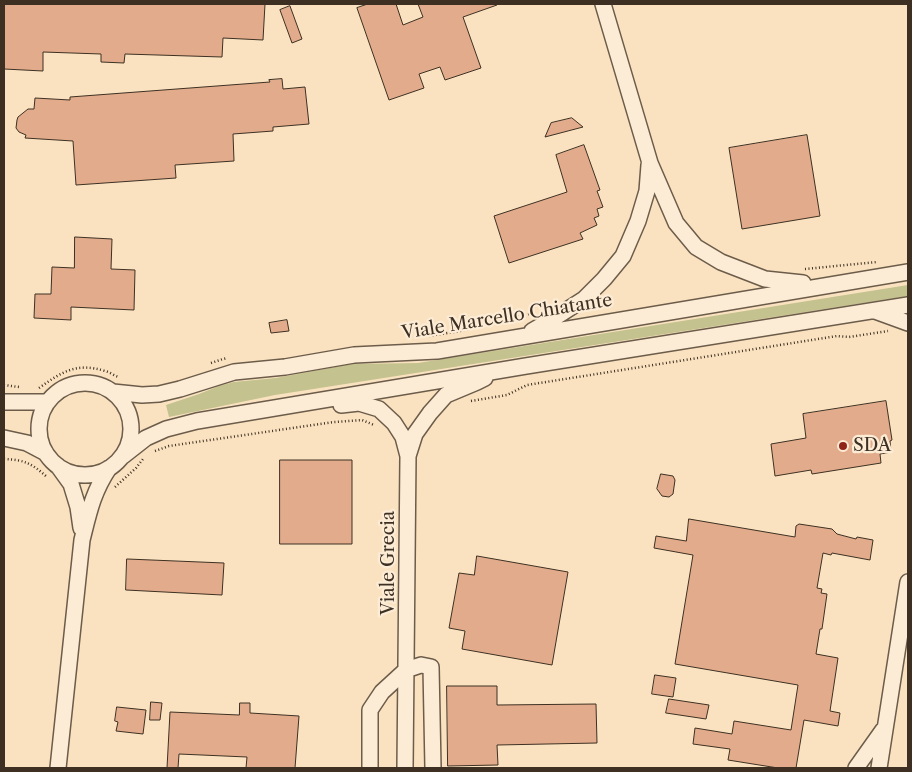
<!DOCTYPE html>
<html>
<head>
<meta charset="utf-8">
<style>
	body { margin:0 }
	#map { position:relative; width:912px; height:772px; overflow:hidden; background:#fae2c0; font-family:"Libre Caslon Text",serif }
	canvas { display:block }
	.frame { position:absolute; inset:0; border:5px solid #3d3022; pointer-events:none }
</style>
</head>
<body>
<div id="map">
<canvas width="912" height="772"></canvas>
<div class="frame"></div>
</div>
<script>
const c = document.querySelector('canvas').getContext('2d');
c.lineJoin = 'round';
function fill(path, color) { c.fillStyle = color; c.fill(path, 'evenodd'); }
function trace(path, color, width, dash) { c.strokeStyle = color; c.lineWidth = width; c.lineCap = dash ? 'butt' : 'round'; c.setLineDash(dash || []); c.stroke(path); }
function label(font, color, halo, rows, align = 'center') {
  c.font = font + ' "Libre Caslon Text",serif'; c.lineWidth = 4.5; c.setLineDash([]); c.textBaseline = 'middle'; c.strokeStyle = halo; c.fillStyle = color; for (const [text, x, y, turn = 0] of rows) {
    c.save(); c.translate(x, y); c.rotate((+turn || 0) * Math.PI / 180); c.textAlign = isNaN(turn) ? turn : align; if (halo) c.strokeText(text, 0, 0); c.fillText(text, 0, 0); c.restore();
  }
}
const green = new Path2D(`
	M908,285v11l-633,99 -106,22 -3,-12 33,-11 20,-8 15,-4 42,-4 76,-14 66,-1z`);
const building = new Path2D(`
	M4,4h261l-2,36 -40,-2 -1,19 -97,-3 -1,9 -23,-1v-8l-58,-2v19l-39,-2z
	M368,4h28l7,21 20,-8 -5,-13h79v1l-34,12 18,51 -36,12 -5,-13 -21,7 5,14 -35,12 -32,-92z
	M290,6l12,33 -10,4 -12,-33z
	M282,79l1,10 22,-2 4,37 -36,3v4l-40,3 1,27 -59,4 1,13 -100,7 -3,-44 -48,-3 1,-3 -7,-3 -3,-4 1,-8 1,-3 10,-8h6l1,-11 35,2v-3l200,-15 -1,-2z
	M572,118l11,9 -38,10 6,-14z
	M807,135l13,81 -78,13 -13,-81z
	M584,145l16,45 -3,1 6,16 -6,2 2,7 -5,2 3,7 -17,8 3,6 -74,24 -15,-47 73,-24 -11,-37z
	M75,237l37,2 -1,30 24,1 -1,40 -63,-3v13l-37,-2 1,-24h16l1,-27 22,1z
	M287,320l2,11 -18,2 -2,-10z
	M886,401l6,39 -2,1 1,11 -11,2 1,9 -69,11 -1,-4 -36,6 -4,-32 35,-6 -3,-24z
	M280,460h72v84h-72z
	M661,474l12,2 2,4 -2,14 -4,3 -7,-1 -5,-7z
	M689,519l106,18 1,-11 3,-2 33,5 5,5 19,5 1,-2 16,3 -3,20 -38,-7 -1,2 -8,-2 -6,35 5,1 -1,4 6,1 -5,35h-2l-4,25 22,4 -8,53 10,2 -2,13 -34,-6 -8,48h-18l-50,-8 2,-11 -37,-5 2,-16 37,6 2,-13 57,9 7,-45 -123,-21 18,-109 -39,-7 2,-12 30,5z
	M477,556l91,16 -16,93 -90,-16 3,-18 -16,-3 10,-55 15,2z
	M127,559l97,4 -2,32 -96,-5z
	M655,675l21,3 -3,19 -21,-3z
	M447,686h50v19l99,-1 1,39 -100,2 1,20 -50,1z
	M669,699l40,6 -3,14 -40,-6z
	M151,702l11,1 -2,17h-10z
	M240,703h10v10l49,3 -4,52h-49l1,-11 -68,-3 -1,14h-11l3,-56 69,3z
	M117,707l29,3 -3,24 -27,-3 2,-9 -3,-1z`);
const path = new Path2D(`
	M805,269l72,-7
	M429,336l31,-5 73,-18
	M211,363l12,-4 4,-1
	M4,385l15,2
	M39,388c23,-16 37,-26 66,-17 5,1 9,5 14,6
	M471,401l36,-6 20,-10 310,-49 12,1 39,-6
	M155,451l14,-5 165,-24 28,-2 12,5
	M4,459c21,1 27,4 43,18
	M115,487l21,-19 7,-9`);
const minor = new Path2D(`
	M603,4l47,159 26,60 20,24 25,15 44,17 38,4
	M875,311l33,12
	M532,331l24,-14 28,-18 20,-20 19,-23 15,-35 9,-30 2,-26
	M39 429a46 46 0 1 1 92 0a46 46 0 1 1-92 0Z
	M113,392l29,3 17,-1 21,-5 54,-17 51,-5 69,-12 83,-4 471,-79
	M4,402h44
	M341,405l18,-2 20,6 15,14 9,14 5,19 -3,312
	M4,438l23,5 19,10
	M123,456l23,-18 20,-9 31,-8 329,-55 382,-61
	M408,456l7,-22 15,-21 16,-18 31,-13 8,-4
	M58,466l13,18 7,23 3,21
	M58,768l24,-228c7,-28 11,-48 27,-72
	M370,768v-58l12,-18 24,-22 15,-5 10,2 2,101
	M856,768l27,-38
	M879,768l29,-186`);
const markers = [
	[843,446,5,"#8f2418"]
];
const streetNames = [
	["Viale Marcello Chiatante",507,317,-9],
	["Viale Grecia",389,563,-90]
];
const poiNames = [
	["SDA",853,446]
];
fill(green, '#c4c28e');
fill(building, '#e2ac8c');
trace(building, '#3d3022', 1);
trace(minor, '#6c5c4a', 18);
trace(path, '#3d3022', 2.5, [1, 2.5]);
trace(minor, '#fcecd6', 15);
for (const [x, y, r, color] of markers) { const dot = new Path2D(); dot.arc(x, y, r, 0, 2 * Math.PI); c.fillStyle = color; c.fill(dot); trace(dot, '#fcecd6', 2); }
label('18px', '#3d3022', '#fcecd6', streetNames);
label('18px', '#3d3022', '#fcecd6', poiNames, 'left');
</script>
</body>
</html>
